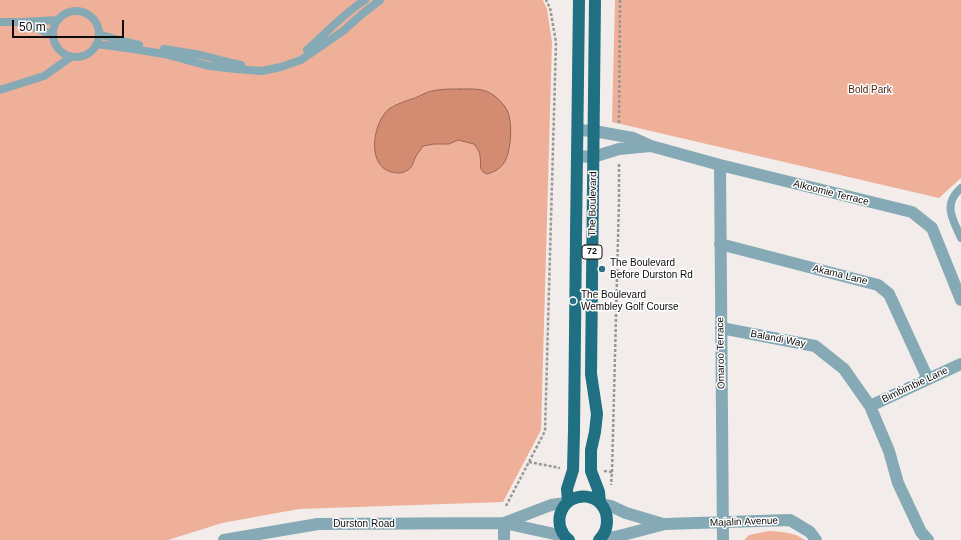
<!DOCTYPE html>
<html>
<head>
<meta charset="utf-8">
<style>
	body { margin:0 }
	#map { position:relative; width:961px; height:540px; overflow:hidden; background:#f2edeb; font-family:Arial,sans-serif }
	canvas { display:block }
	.scale { position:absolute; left:12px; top:20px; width:112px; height:18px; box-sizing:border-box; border:2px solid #0d0c0b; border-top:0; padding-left:5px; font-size:12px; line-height:14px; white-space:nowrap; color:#0d0c0b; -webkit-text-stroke:3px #fff; paint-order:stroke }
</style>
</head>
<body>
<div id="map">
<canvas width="961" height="540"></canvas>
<div class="scale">50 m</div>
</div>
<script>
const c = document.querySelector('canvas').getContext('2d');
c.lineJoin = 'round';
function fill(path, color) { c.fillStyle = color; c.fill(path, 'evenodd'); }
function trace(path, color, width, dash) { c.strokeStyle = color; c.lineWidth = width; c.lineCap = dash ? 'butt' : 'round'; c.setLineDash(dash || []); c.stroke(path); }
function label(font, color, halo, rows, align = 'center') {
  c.font = font + ' Arial,sans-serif'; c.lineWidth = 3; c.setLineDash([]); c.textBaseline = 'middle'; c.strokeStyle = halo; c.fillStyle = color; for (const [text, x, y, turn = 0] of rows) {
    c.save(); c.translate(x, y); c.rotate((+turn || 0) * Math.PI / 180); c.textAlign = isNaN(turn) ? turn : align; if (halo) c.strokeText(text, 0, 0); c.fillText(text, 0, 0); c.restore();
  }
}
const green = new Path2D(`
	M0,0h543l4,9 5,33 -11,388 -38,72 -204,7 -77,14 -54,17h-168z
	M615,0h346v178l-22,20 -327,-76z
	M769,531c15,1 24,1 36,9h-61l5,-5z`);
const water = new Path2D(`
	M459,89c9,0 23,-1 31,4 7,4 13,10 17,17 6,12 4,38 -1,49 -3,8 -11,13 -19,15 -10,-4 -5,-9 -7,-18 0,-4 -4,-9 -6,-12l-16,-4 -9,4h-15l-11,2c-2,3 -5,7 -7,10 -3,6 -3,12 -10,15 -5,3 -10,2 -15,1 -25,-7 -18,-50 -2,-63 7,-5 17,-8 26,-11 5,-2 11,-6 17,-7 9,-2 18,-2 27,-2z`);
const path = new Path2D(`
	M619,123l1,-123
	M529,462l31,6
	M604,471l8,1 -1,13
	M612,472l7,-272v-38
	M506,506l39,-75 11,-389 -6,-34 -4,-8`);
const service = new Path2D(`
	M53 34a23 23 0 1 1 46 0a23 23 0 1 1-46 0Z
	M0,22h21l37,-2
	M24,23l29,12
	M99,34l23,7 17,4
	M97,44l36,5 31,5 45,12 27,3 26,2 19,-4 20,-7 42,-29 18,-16 19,-15
	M164,49l37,6 31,8 9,2
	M307,50c19,-17 36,-36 58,-50
	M0,90l44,-14 27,-19
	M961,188c-19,17 -8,31 0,50`);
const minor = new Path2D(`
	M578,130l16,1 39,7 18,8 69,19 192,47 20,16 29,72
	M577,156l16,1 26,-8 31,-3
	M720,165l3,375
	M720,244l158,41 11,9 39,85
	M721,328l94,18 29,23 26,37 19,45 9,32 23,49 7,8
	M870,406l91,-42
	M602,504l9,2 15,7 37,11
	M602,537h13l50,-13 125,-4 20,12 6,8
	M504,540v-17`);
const tertiary = new Path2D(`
	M504,523l47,-18 15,-2
	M224,540l94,-16 186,-1 60,13`);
const primary = new Path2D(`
	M595,0l-4,374 6,40 -2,18 -4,18v21l8,21 1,10
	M568,501l-1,-12 6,-19 1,-39 2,-196 3,-235
	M569,540c-8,-6 -11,-16 -9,-25 8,-28 47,-23 47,6 0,7 -3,14 -8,19`);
const markers = [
	[602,269,4,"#2d7081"],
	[573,301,4,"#2d7081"]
];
const shields = [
	[592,252,20]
];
const shieldNames = [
	["72",592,252]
];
const parkNames = [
	["Bold Park",870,90]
];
const streetNames = [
	["Alkoomie Terrace",831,193,14],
	["The Boulevard",593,204,-89],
	["Akama Lane",840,275,14],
	["Balandi Way",778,339,11],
	["Omaroo Terrace",721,353,-91],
	["Bimbimbie Lane",915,385,-25],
	["Majalin Avenue",744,522,-2],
	["Durston Road",364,524]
];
const poiNames = [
	["The Boulevard",610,263],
	["Before Durston Rd",610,275],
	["The Boulevard",581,295],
	["Wembley Golf Course",581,307]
];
fill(green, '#eeb099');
fill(water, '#d38c72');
trace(water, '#986653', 1);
trace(path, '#999694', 2.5, [3, 2]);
trace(service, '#86aab5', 8);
trace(minor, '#86aab5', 12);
trace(tertiary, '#86aab5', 12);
trace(primary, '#207083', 12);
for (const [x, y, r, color] of markers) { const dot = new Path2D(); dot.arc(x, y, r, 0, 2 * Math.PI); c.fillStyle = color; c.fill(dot); trace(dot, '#fff', 1.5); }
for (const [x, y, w] of shields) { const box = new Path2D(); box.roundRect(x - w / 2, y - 7, w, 14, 3); c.fillStyle = '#fff'; c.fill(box); trace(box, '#0d0c0b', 1); }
label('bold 9px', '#0d0c0b', null, shieldNames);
label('10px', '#4d1f0d', '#fff', parkNames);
label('10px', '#0d0c0b', '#fff', streetNames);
label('10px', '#0d0c0b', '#fff', poiNames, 'left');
</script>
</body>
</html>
